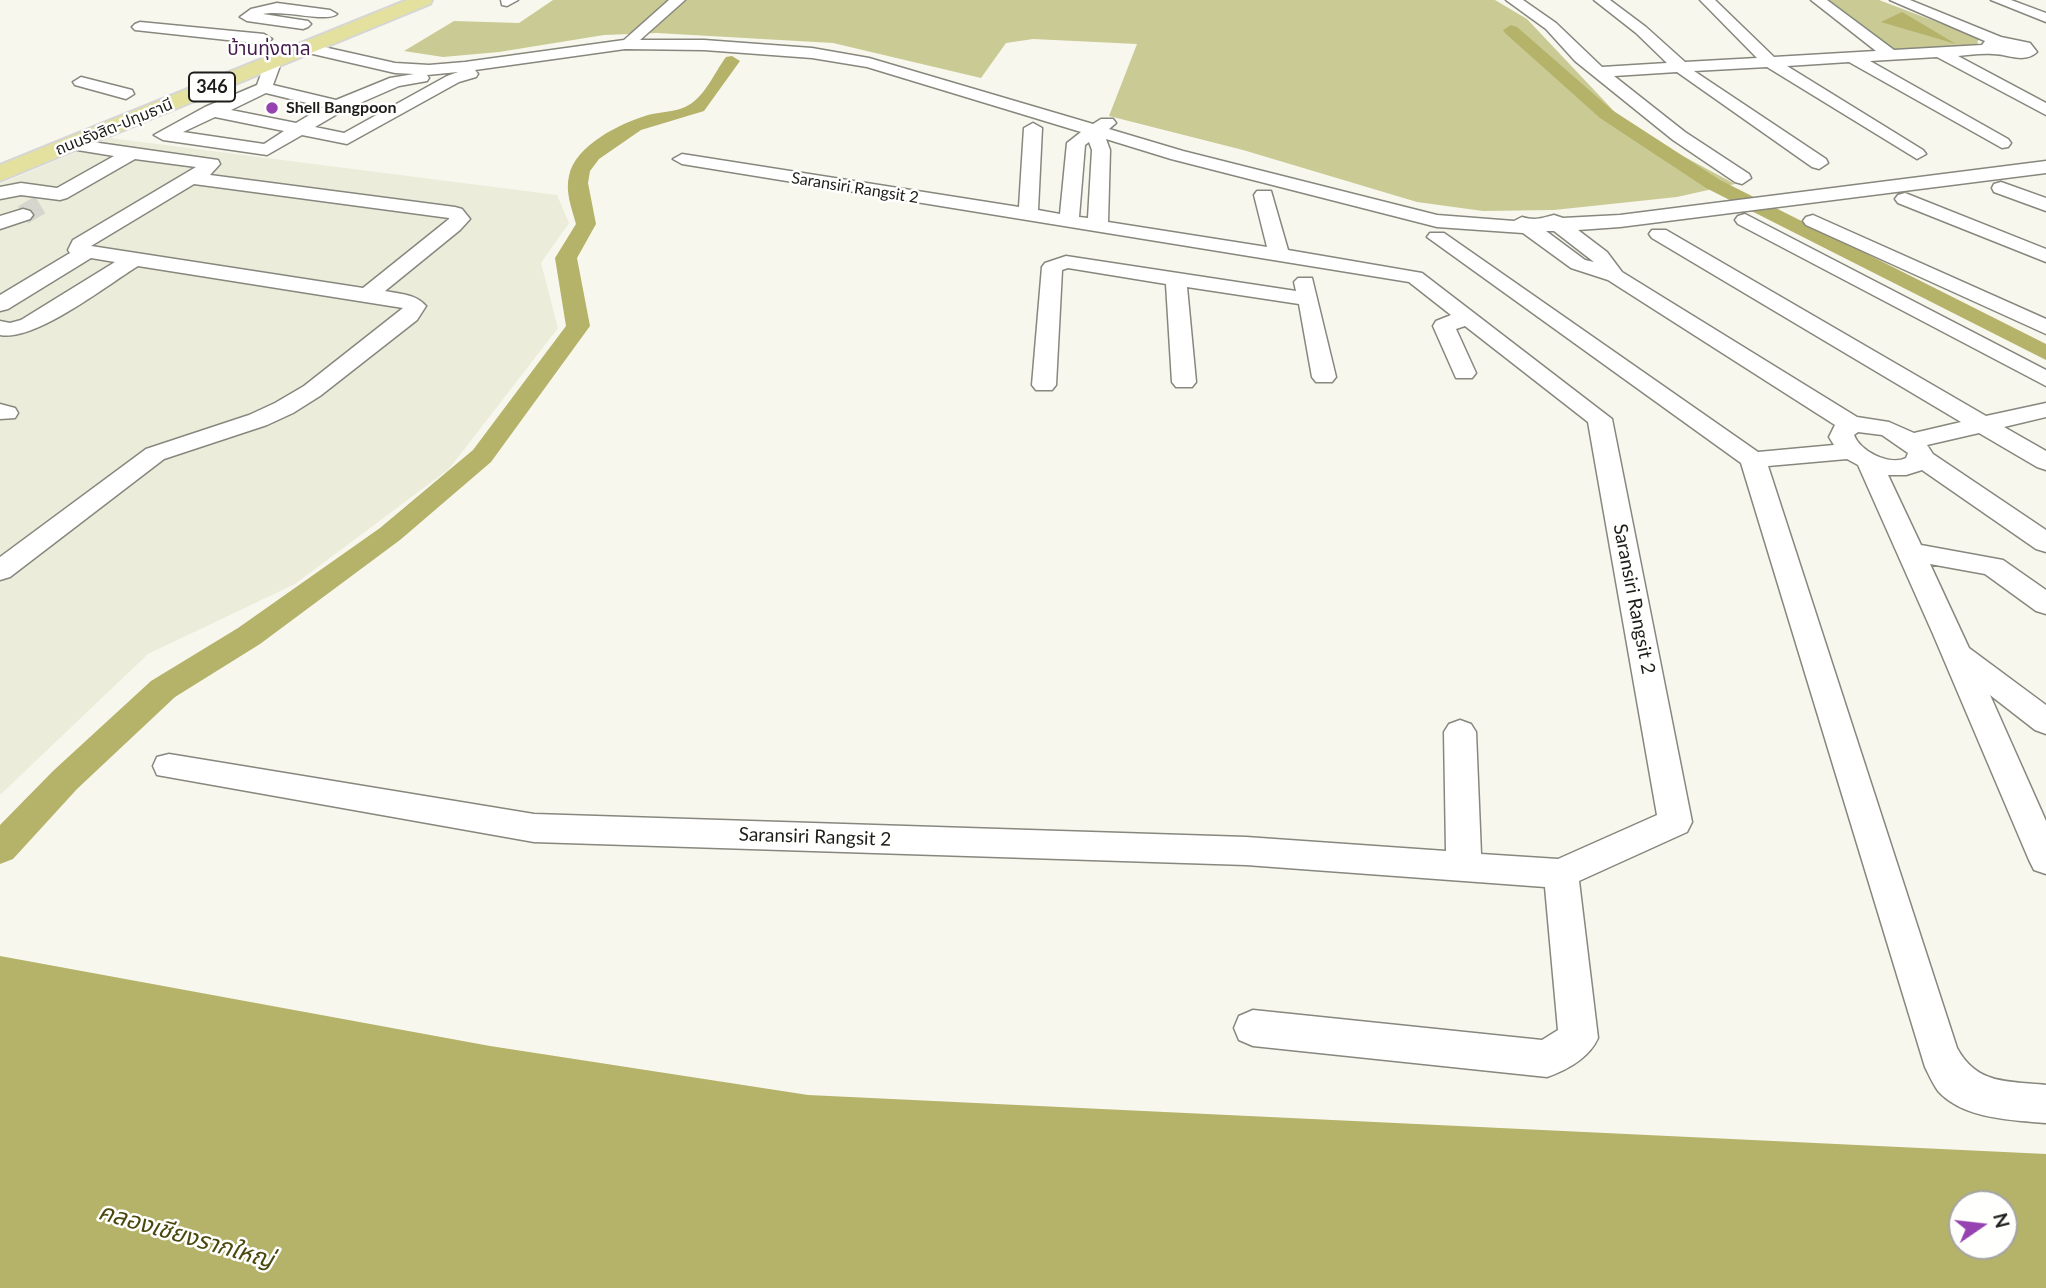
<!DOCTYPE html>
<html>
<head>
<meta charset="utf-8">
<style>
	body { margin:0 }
	#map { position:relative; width:2046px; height:1288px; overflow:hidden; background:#f7f7ee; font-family:Lato,sans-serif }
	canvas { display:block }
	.north { position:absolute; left:1948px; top:1190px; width:70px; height:70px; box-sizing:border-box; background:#fffffe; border:2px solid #a4a4a2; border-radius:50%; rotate:76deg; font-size:19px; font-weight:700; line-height:28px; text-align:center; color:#1c1c19 }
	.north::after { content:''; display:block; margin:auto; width:24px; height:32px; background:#9643b1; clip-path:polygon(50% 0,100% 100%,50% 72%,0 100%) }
</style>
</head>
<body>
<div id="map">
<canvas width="2046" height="1288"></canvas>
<div class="north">N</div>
</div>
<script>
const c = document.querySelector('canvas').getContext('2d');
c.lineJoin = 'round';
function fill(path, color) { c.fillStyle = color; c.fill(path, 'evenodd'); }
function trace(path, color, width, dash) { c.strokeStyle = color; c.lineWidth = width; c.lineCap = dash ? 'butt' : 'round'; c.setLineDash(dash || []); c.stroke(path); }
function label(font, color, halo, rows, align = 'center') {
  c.font = font + ' Lato,"Noto Sans Thai",sans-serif'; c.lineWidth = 5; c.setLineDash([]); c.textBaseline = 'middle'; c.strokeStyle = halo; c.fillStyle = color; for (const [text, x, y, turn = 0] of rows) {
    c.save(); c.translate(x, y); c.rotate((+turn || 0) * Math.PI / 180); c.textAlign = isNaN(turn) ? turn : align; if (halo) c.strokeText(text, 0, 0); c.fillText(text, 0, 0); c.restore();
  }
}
const built = new Path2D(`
	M110,138l447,57 12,28 -28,40 17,65 -109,141 -154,115 -147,70 -148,141v-611z`);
const green = new Path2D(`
	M553,0h942l32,19 102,108 106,57 -58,13 -123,13 -71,1 -66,-9 -174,-52 -134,-34 28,-72 -104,-5 -27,4 -25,35 -148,-35 -176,-10 -53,2 -105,17 -56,5 -39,-6 50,-30 65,2z
	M1822,0h57l100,38 -3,9 -80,6z`);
const water = new Path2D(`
	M1902,12l54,32 -75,-22z
	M0,956l490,90 318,49 1238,59v134h-2046zM2004,1204v42h-42v-42z`);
const canal = new Path2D(`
	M1511,25l6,2 95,83 108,70 326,164v16l-340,-172 -106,-70 -95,-85 -2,-3z
	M732,56l8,5 -36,50 -63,19 -42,29 -9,12 -2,12 8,41 -19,34 13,68 -99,136 -91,78 -140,104 -85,53 -98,92 -64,70 -13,5v-39l53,-54 98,-90 87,-53 142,-100 93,-78 93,-124 -11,-68 21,-34c-4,-15 -11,-32 -7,-48 6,-31 52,-53 79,-61 11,-3 26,-3 37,-8 19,-8 29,-34 41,-50z`);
const minorTunnel = new Path2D(`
	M23,215l20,-12`);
const minor = new Path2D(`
	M501,0h17l-11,6 -5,-1z
	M669,0h16l-45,40h64l108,8 57,10 224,66 8,-5h12l3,4 -7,6 74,22 254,64 77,6 8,-4c14,4 19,1 32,-2l9,3 57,-3 426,-54v12l-426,54 -42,3 29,22 15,20 235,145 32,5 25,11 47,-11 -309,-184 -3,-4 3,-4h14l320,186 60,-13v14l-42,10 42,24v19l-9,-3 -58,-34 -52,12 6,9 113,76v22l-10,-3 -114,-79 -16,5h-18l33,70 82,15 43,30v24l-10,-3 -51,-37 -55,-10 39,84 77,57v29l-11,-4 -45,-35 56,126v53l-12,-4 -5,-10 -96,-226 -75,-169 -11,-6 -79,7 189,582c20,37 51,33 89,37v38c-34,-3 -83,-4 -108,-32 -5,-7 -9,-16 -13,-24l-184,-604 -314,-226 3,-4h14l314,219 76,-7 -5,-8 6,-12 -227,-145 -37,-12 -48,-35 -86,-6 -266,-68 -65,-20 4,11 -2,72 159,25 -13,-52 3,-4h14l17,59 134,23 190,146 80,403 -5,10 -108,49 19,157c-9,20 -31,32 -51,39l-294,-31 -14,-6 -5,-12 5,-12 14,-6 289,30 16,-10 -13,-143 -299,-22 -712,-23 -377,-67 -4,-9 4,-9 12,-3 365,60 712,23 200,14 -2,-119 5,-8 11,-4 11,4 5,8 5,122 77,5 99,-44 -69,-393 -123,-96 -9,3 20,44 -4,5h-16l-23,-52 3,-5 15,-6 -42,-33 -727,-118 -9,-5 9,-5 337,53 5,-79 9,-5 9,5 -4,82 22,4 7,-71 14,-11 -214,-65 -55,-9 -108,-8 -79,-1 -150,21 3,4 -2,3 -17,5 -112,62 -45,-9 -35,20 -104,-15 -9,-5 51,-28 52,-22 8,-22 8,-5 8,5 -8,22 63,15 54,-22 24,-4 -19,-1 -95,-22 -2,-3 2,-3 6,-2 89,20 34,2 36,-3 159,-22zM458,72l-11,4 -103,57 -29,-6 29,-17 55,-24 28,-5 2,-3 -2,-3zM266,93l57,14 -27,16 -65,-13zM215,117l69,14 -20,13 -81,-12zM1089,142l3,8 -4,68 -9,-1 6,-72zM1546,231h8l40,31 -9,-2zM1858,432l24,3 26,18 -2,5c-17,8 -46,-7 -52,-23z
	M1506,0h17l33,23 46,44 65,-4 -31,-30 -42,-33h16l36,27 39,35 72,-4 -57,-58h15l59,57 102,-6 -65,-51h16l67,50 88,-5 3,-4 -95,-41h20l91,37 29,6 7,9c-13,12 -29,2 -44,2 -11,-1 -23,1 -35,2l88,47v12l-109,-58 -67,4 138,78 3,4 -3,4 -6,1 -153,-86 -62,4 136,84 3,4 -9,5 -150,-92 -73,4 132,88 2,4 -9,6 -7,-2 -135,-95 -63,4 71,56 64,42 2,4 -9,6 -7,-2 -62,-42 -98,-79 -29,-32z
	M1991,0h20l35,13v9z
	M277,3l53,7 7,4c-10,9 -55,-5 -74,0l45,7 3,3 -3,3 -5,2 -56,-8 -7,-4 11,-8z
	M140,22l124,12 8,5 -8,5 -129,-14 -3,-3 3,-3z
	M81,77l51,13 2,4 -8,5 -51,-14 -2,-3z
	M71,139l147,21 2,4 -10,11 245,32 7,2 8,10 -10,11 -75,61c15,3 31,3 41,15l-9,14 -97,76 -27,17 -26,12 -103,34 -154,118 -10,3v-23l146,-108 103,-34 26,-12 29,-17 99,-78 -265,-42c-31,19 -103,76 -138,69v-14l10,2 11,-3 94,-58 -24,-4 -83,51 -8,2v-16l70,-42 -2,-3 5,-10 123,-73 -61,-8 -68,39 -7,2 -39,-5 -21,4v-12l21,-4 36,5 57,-32 -49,-8 -3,-4 3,-4zM194,184l255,34v1l-86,69 -272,-42z
	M2001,182l45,16v13l-52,-19 -2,-4 2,-4z
	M1905,193l141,56v13l-148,-59 -3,-4 3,-4z
	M23,209l7,2 3,4 -3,4 -30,10v-13z
	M1745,214l301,156v16l-308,-162 -3,-4 3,-4z
	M1813,215l233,104v15l-240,-109 -3,-4 3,-4z
	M1066,256l230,35 -2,-9 4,-4h14l24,99 -4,5h-16l-4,-5 -13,-73 -112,-17 9,95 -4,5h-16l-4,-5 -6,-98 -98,-16 -6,2 -6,115 -4,5h-16l-4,-5 10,-118 3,-4z
	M0,404l15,4 3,5 -3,5 -15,1z`);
const major = new Path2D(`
	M407,0h25l-2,4 -430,177v-16z`);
const markers = [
	[272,108,7,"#9643b1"]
];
const farPoinames = [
	["Shell Bangpoon",286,108]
];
const farStreetnames = [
	["ถนนรังสิต-ปทุมธานี",114,127,-22],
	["Saransiri Rangsit 2",855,188,9]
];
const shields = [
	[212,87,46]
];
const shieldNames = [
	["346",212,87]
];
const farQuarternames = [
	["บ้านทุ่งตาล",269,49]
];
const streetNames = [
	["Saransiri Rangsit 2",1634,599,79],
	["Saransiri Rangsit 2",815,837,2]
];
const nearWaternames = [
	["คลองเชียงรากใหญ่",186,1236,16]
];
fill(built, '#ececdb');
fill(green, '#caca95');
fill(water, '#b5b269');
fill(canal, '#b5b269');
trace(minorTunnel, '#d6d6ce', 20, [20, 10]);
trace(minor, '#87877e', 3);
trace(major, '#d6d6d6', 4);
fill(minor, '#fff');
fill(major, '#e3e19d');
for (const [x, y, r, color] of markers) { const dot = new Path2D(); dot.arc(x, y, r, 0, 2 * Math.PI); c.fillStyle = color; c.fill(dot); trace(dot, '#fffffe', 2.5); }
label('bold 16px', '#1c1c19', '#fffffe', farPoinames, 'left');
label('16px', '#1c1c19', '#fffffe', farStreetnames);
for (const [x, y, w] of shields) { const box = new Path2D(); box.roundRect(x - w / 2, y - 14.5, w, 29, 5); c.fillStyle = '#fffffe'; c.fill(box); trace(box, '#1c1c19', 2); }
label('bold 18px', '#1c1c19', null, shieldNames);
label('19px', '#40184d', '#fffffe', farQuarternames);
label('19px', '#1c1c19', '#fffffe', streetNames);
label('italic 24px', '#4a480e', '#fffffe', nearWaternames);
</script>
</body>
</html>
